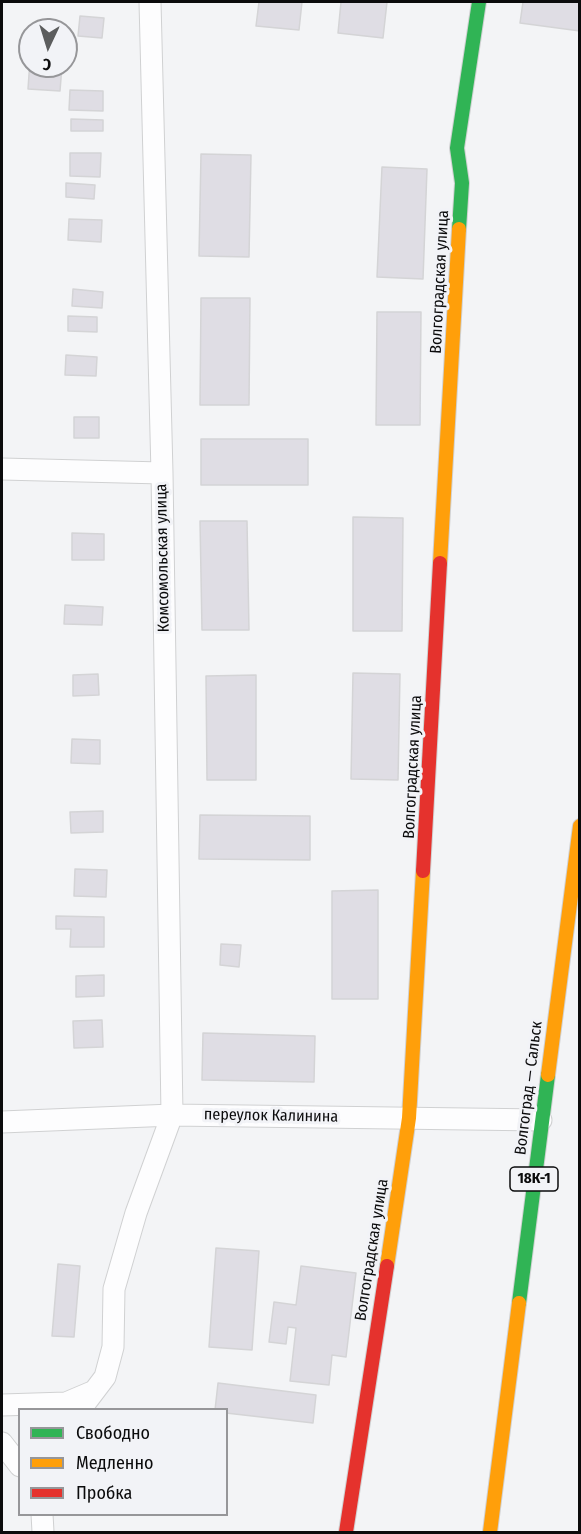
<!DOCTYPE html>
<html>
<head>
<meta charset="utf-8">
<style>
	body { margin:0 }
	#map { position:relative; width:581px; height:1534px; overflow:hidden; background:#f3f4f6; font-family:"Fira Sans Condensed",sans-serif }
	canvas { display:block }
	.frame { position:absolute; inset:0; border:3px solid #0b0b0c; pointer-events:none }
	.legend { position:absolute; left:18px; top:1408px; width:210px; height:108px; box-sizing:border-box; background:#f2f3f7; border:2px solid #969699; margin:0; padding:8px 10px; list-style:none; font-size:18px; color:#0b0b0c }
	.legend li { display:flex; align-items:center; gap:12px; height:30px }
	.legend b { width:30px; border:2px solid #969699 }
	.north { position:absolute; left:18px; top:18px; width:60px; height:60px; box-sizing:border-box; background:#f2f3f7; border:2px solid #969699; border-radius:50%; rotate:184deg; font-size:16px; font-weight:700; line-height:24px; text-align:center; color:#0b0b0c }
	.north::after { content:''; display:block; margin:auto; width:21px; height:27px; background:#5c5d5e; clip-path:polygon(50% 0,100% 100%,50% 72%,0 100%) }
</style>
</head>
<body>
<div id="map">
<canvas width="581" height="1534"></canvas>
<div class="frame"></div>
<ul class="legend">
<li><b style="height:8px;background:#30b455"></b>Свободно</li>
<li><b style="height:8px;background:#ff9f0a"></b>Медленно</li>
<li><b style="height:8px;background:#e5322d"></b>Пробка</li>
</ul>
<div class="north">С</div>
</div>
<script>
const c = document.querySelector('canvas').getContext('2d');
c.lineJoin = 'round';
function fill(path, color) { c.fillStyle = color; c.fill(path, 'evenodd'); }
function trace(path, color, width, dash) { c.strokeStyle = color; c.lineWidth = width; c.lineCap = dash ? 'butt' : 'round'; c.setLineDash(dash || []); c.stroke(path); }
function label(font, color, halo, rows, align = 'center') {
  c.font = font + ' "Fira Sans Condensed",sans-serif'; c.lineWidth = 6; c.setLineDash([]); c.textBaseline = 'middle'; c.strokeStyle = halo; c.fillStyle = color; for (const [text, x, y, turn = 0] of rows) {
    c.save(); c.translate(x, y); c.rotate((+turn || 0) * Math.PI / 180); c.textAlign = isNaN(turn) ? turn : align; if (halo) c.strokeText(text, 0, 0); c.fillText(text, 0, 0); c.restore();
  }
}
const building = new Path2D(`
	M259,2h43l-3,28 -43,-4z
	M341,2h46l-4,36 -45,-5z
	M523,2h57v29l-60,-8z
	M80,16l24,2 -2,20 -24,-2z
	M30,60v6h32l-2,25 -32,-2z
	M70,90l33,1v20l-34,-1z
	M71,119l32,1v11h-32z
	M70,153h31l-1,24 -30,-1z
	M201,154l50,1 -2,102 -50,-1z
	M382,167l45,2 -4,110 -46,-2z
	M66,183l29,2 -1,14 -28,-2z
	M69,219l33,1 -1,22 -33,-2z
	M73,289l30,3 -1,16 -30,-2z
	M201,298h49l-1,107h-49z
	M377,312h44l-1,113h-44z
	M68,316l29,1v15l-29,-1z
	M66,355l31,2 -1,19 -31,-1z
	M74,417h25v21h-25z
	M201,439h107v46h-107z
	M353,517l50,1 -1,113h-49z
	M200,521h47l2,109h-47z
	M72,533l32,1v26h-32z
	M65,605l38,2 -1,18 -38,-1z
	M353,673l47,1 -2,106 -47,-1z
	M98,674l1,21 -26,1v-21z
	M256,675v105h-49l-1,-104z
	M72,739l28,1v24l-29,-1z
	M103,811v21l-32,1 -1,-21z
	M200,815l110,1v44l-111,-1z
	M75,869l32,1 -1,27 -32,-1z
	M378,890v109h-46v-108z
	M56,916l48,1v30h-34l1,-18h-15z
	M221,944l20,1 -2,22 -19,-2z
	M104,975v21l-28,1v-21z
	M102,1020l1,27 -29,1 -1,-27z
	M203,1033l112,3 -1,46 -112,-2z
	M216,1248l43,3 -7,99 -43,-3z
	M58,1264l22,2 -6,71 -22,-1z
	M301,1266l55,7 -10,84 -14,-2 -3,30 -39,-4 6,-53 -8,-1 -2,17 -17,-2 5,-40 22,3z
	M218,1383l98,12 -3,28 -87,-10v-3h-11z`);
const street = new Path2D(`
	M2,469l160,4
	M2,1122l170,-7 369,5
	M2,1405l64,-2 26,-11
	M80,1410l25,-33 8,-30 1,-58 22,-76 36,-98 -10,-642 -12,-471
	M2,1443l18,23
	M42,1514l1,18`);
const fast = new Path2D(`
	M459,229l3,-46 -5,-35 22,-146
	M519,1303l29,-228`);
const slow = new Path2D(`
	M440,563l19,-334
	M548,1075l32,-249
	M387,1266l22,-148 14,-247
	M490,1532l29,-229`);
const jam = new Path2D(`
	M423,871l17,-308
	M346,1532l41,-266`);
const shields = [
	[534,1179,48]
];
const shieldNames = [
	["18К-1",534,1179]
];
const streetNames = [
	["Волгоградская улица",440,282,-87],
	["Комсомольская улица",163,558,-91],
	["Волгоградская улица",413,767,-87],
	["Волгоград — Сальск",529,1088,-83],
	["переулок Калинина",271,1116,1],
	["Волгоградская улица",372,1250,-81]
];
fill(building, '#dfdde4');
trace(building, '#d4d4d6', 1.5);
trace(street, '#d0d1d2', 23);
trace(fast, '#d0d1d2', 16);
trace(slow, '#d0d1d2', 16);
trace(jam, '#d0d1d2', 16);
trace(street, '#fdfdfe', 21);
trace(fast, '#30b455', 14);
trace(slow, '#ff9f0a', 14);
trace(jam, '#e5322d', 14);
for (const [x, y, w] of shields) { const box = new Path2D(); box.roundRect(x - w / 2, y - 12, w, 24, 4.5); c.fillStyle = '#f2f3f7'; c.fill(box); trace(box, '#0b0b0c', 1.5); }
label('bold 15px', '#0b0b0c', null, shieldNames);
label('16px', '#0b0b0c', '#f2f3f7', streetNames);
</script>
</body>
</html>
